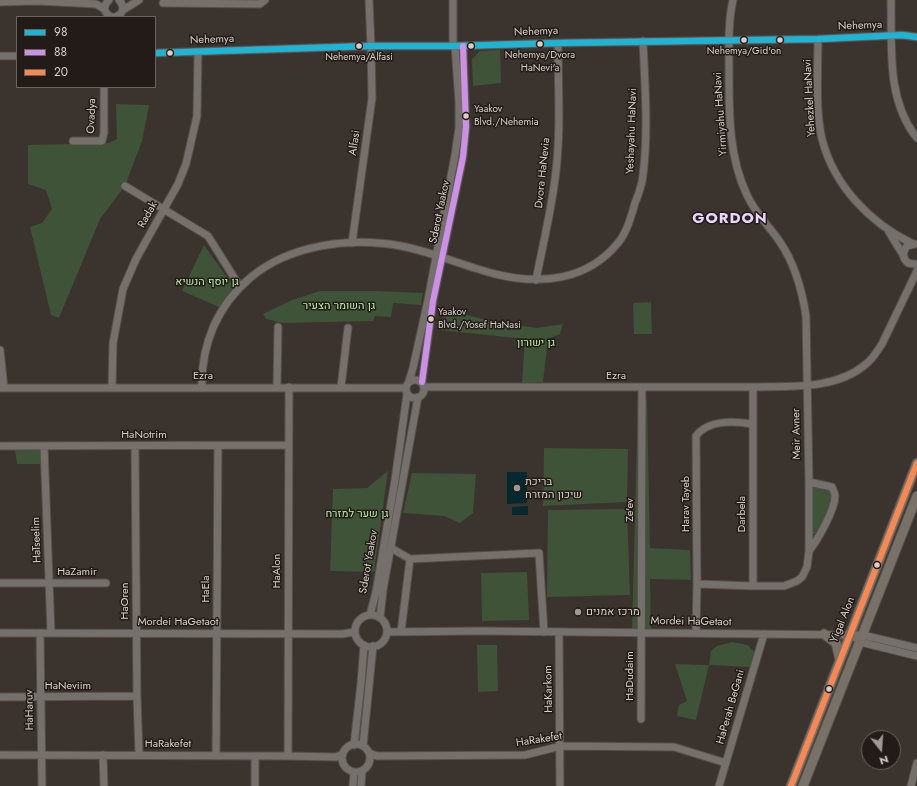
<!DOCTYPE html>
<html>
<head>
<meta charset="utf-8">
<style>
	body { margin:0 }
	#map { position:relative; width:917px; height:786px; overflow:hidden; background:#3b332e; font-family:Jost,sans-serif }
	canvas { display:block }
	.legend { position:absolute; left:16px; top:16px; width:140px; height:72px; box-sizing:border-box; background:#221b17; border:1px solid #6b635e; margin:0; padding:5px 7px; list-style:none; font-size:12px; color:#d8cfc9 }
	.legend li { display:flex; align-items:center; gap:8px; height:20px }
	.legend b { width:20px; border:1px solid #6b635e }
	.north { position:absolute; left:861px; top:730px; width:40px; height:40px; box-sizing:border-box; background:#221b17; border:1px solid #6b635e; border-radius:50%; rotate:163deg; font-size:11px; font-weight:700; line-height:16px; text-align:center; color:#d8cfc9 }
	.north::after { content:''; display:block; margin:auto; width:14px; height:18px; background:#a19893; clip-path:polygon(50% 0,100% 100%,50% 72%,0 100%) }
</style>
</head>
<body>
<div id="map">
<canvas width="917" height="786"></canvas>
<ul class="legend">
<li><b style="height:5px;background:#1ab6d8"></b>98</li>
<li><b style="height:5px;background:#ce8fe9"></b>88</li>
<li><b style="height:5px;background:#f88751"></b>20</li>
</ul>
<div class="north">N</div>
</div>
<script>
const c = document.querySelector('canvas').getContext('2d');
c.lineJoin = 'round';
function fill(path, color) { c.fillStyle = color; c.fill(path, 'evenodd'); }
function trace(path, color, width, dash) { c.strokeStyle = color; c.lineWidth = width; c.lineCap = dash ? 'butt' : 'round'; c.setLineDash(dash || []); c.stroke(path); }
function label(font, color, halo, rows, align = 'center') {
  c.font = font + ' Jost,Heebo,sans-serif'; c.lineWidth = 3; c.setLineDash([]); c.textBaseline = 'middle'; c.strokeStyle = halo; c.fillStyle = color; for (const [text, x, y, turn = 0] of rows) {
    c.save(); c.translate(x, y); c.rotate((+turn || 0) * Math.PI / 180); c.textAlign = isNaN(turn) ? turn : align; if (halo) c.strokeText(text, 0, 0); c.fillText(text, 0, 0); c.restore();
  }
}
const green = new Path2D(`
	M500,50l1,33 -28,3 -1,-27 8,-8z
	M116,104l33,1 -7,36 -17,45 -25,33 -41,99 -8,-3 -21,-88 12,-4 10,-14 -6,-19 -18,-6v-39l80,-2 9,-4z
	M204,245l30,42 -15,20 -37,-16z
	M320,291h58l45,2 -2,12 -28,-2 -2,14 -16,-1 -2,5 -90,2 -17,-4 -3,-5 29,-14z
	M651,302l1,32h-18l-1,-31z
	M446,310l45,11 46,7 26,-4 -3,10 -12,5 -5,43 -21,1 3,-44 -86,-9z
	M638,397l9,2 3,149 40,2 1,30 -41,-1 1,50h-19z
	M43,448v16h-26l-2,-15z
	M544,448l84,1 -1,53 -84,4z
	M388,471l-14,101 -44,-1 3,-82 34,-1z
	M412,473l64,1 -3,39 -13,10 -16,-7 -41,-3z
	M812,486l16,3 4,7 -6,19 -8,19h-7z
	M627,509l3,86 -83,2 1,-87z
	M527,572l2,48 -47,1 -1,-48z
	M732,642l16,3 7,8 -5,14 -41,-2 -13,55 -19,-4 2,-11 8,-4 -12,-37 34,1 2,-14 6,-5z
	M477,645h20l1,46 -20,1z`);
const water = new Path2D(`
	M507,472h20v31l-20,1z
	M528,506v9h-16v-8z`);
const minor = new Path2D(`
	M109,0c-7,6 -5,14 3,17
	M733,0c-5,22 -4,44 -4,67 0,42 -1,89 18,128 8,18 22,31 33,47 15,22 22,48 26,74l3,166v69l-2,16 -5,10 -5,4 -13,5h-31
	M891,0c1,46 -5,100 26,138
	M0,2l37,-1 59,3 8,5
	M163,3l97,1 5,-4
	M123,10l16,-10
	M115,17c9,-3 10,-11 4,-17
	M818,39c0,30 -3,71 4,100 12,47 48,84 91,105
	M453,46v-46
	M155,53l216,-7h84l103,-3 260,-4 84,-4 15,2
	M0,56h17
	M73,141h29l2,-8v-46
	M125,186l83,50 32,51
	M889,232l14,23
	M352,243l20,-145 -1,-52 -2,-46
	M915,244l-8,2c-5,6 -5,12 1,17l5,1h4
	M536,280c7,-36 16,-72 20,-109 5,-42 2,-86 2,-128
	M0,350l4,38
	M406 389a9 9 0 1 1 18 0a9 9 0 1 1-18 0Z
	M409,381l4,-13 15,-68 27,-145 4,-27v-26l-4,-56
	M422,382l11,-81 30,-144 3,-30 -3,-81
	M202,387c-1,-42 15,-81 48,-109 40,-34 101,-41 151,-32 32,6 62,20 94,28 45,11 92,7 123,-31 9,-11 13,-26 17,-40 3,-7 5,-13 7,-21 7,-45 3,-95 1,-141
	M277,387l1,-60
	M341,387l7,-59
	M424,387h329c37,-1 83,3 113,-23 7,-5 11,-13 16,-20l35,-73
	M0,388h405
	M112,388l1,-45 10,-54 13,-30 42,-75 8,-20 11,-48 1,-64
	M0,446l289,-1
	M44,446l7,187
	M135,446l2,250 2,59
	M391,548l19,11 129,-6 5,79
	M809,551c8,-10 26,-41 26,-55 0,-3 -2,-6 -3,-9l-23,-5
	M0,583h106
	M697,584l56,2v-199
	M370,615l6,-23 19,-112 12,-86
	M355 631a16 16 0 1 1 32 0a16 16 0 1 1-32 0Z
	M380,618l3,-28 35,-193
	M387,632l93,-1 371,4h12l54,13
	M401,632l9,-73
	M559,632l1,154
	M0,633l342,1 13,-2
	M40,633l2,153
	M696,633l1,-49 -1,-148c12,-16 38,-15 56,-12
	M856,638l4,4 57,14
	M0,697l137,-1
	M641,719l1,-332
	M342 758a14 14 0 1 1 28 0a14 14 0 1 1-28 0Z
	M354,745l7,-62 3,-38
	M363,746l10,-100
	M369,753l8,3 148,-1 36,-9 113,1 52,16
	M0,755l288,1 48,1 7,-3
	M103,755l1,31
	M216,755l2,-309
	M255,756v30
	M288,756l1,-369
	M353,786l1,-14
	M361,786l1,-15
	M719,786l45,-152
	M911,786l6,-23`);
const major = new Path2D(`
	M824,634l12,9 4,17
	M791,786l126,-323
	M803,786l114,-290`);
const bus1 = new Path2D(`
	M155,53l216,-7h84l103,-3 260,-4 84,-4 15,2`);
const bus2 = new Path2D(`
	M422,382l11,-81 30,-144 3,-30 -3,-81`);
const bus3 = new Path2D(`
	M791,786l126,-323`);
const markers = [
	[744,40,3.5,"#d8cfc9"],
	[780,40,3.5,"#d8cfc9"],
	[540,44,3.5,"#d8cfc9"],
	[359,46,3.5,"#d8cfc9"],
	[471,46,3.5,"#d8cfc9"],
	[170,53,3.5,"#d8cfc9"],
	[466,116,3.5,"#d8cfc9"],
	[431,319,3.5,"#d8cfc9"],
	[517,488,4,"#a19893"],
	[877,565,3.5,"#d8cfc9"],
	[578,612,4,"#a19893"],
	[829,689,3.5,"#d8cfc9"]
];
const busNames = [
	["Nehemya/Gid'on",744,52],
	["Nehemya/Dvora",540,56],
	["HaNevi'a",540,69],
	["Nehemya/Alfasi",359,58],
	["Yaakov",474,110,"left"],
	["Blvd./Nehemia",474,123,"left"],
	["Yaakov",438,313,"left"],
	["Blvd./Yosef HaNasi",438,326,"left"]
];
const streetNames = [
	["Nehemya",860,26,-2],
	["Nehemya",536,32,-2],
	["Nehemya",212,40,-2],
	["Yehezkel HaNavi",810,98,-93],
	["Yirmiyahu HaNavi",721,114,-94],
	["Ovadya",92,116,-88],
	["Yeshayahu HaNavi",632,131,-88],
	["Alfasi",355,143,-82],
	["Dvora HaNevia",543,173,-84],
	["Sderot Yaakov",440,212,-78],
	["Radak",148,215,-61],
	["Ezra",203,376],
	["Ezra",616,376],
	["Meir Avner",797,434,-91],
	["HaNotrim",144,435],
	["Harav Tayeb",686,504,-90],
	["Ze'ev",630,510,-90],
	["Darbela",742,514,-90],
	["HaTseelim",37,540,-92],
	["Sderot Yaakov",369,562,-80],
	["HaAlon",277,571,-90],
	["HaZamir",77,572],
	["HaEla",206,589,-90],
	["HaOren",125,601,-90],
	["Yigal Alon",843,620,-68],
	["Mordei HaGetaot",178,622],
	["Mordei HaGetaot",691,622,1],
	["HaDudaim",630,676,-90],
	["HaNeviim",68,686],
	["HaKarkom",549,689,-91],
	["HaPerah BeGani",731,707,-74],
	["HaHaruv",30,710,-91],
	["HaRakefet",539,740,-9],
	["HaRakefet",168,744]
];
const parkNames = [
	["גן יוסף הנשיא",207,282],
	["גן השומר הצעיר",339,306],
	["גן ישורון",536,343],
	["גן שער למזרח",357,514]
];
const poiNames = [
	["בריכת",525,482],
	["שיכון המזרח",525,495],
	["מרכז אמנים",586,612]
];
const districtNames = [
	["GORDON",730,219]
];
fill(green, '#3e5337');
fill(water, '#05292f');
trace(minor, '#554f4a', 9);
trace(major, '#554f4a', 11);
trace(minor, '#76706c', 7);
trace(major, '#777168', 9);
trace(bus1, '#1ab6d8', 6);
trace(bus2, '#ce8fe9', 6);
trace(bus3, '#f88751', 6);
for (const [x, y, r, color] of markers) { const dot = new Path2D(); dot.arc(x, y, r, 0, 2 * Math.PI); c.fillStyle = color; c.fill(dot); trace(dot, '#221b17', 1.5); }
label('10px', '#d8cfc9', '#221b17', busNames);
label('11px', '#d8cfc9', '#221b17', streetNames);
label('11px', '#b8edaa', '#221b17', parkNames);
label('11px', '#d8cfc9', '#221b17', poiNames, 'left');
c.letterSpacing = '1px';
label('bold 15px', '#ebd6ff', '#221b17', districtNames);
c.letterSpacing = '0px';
</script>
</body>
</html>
